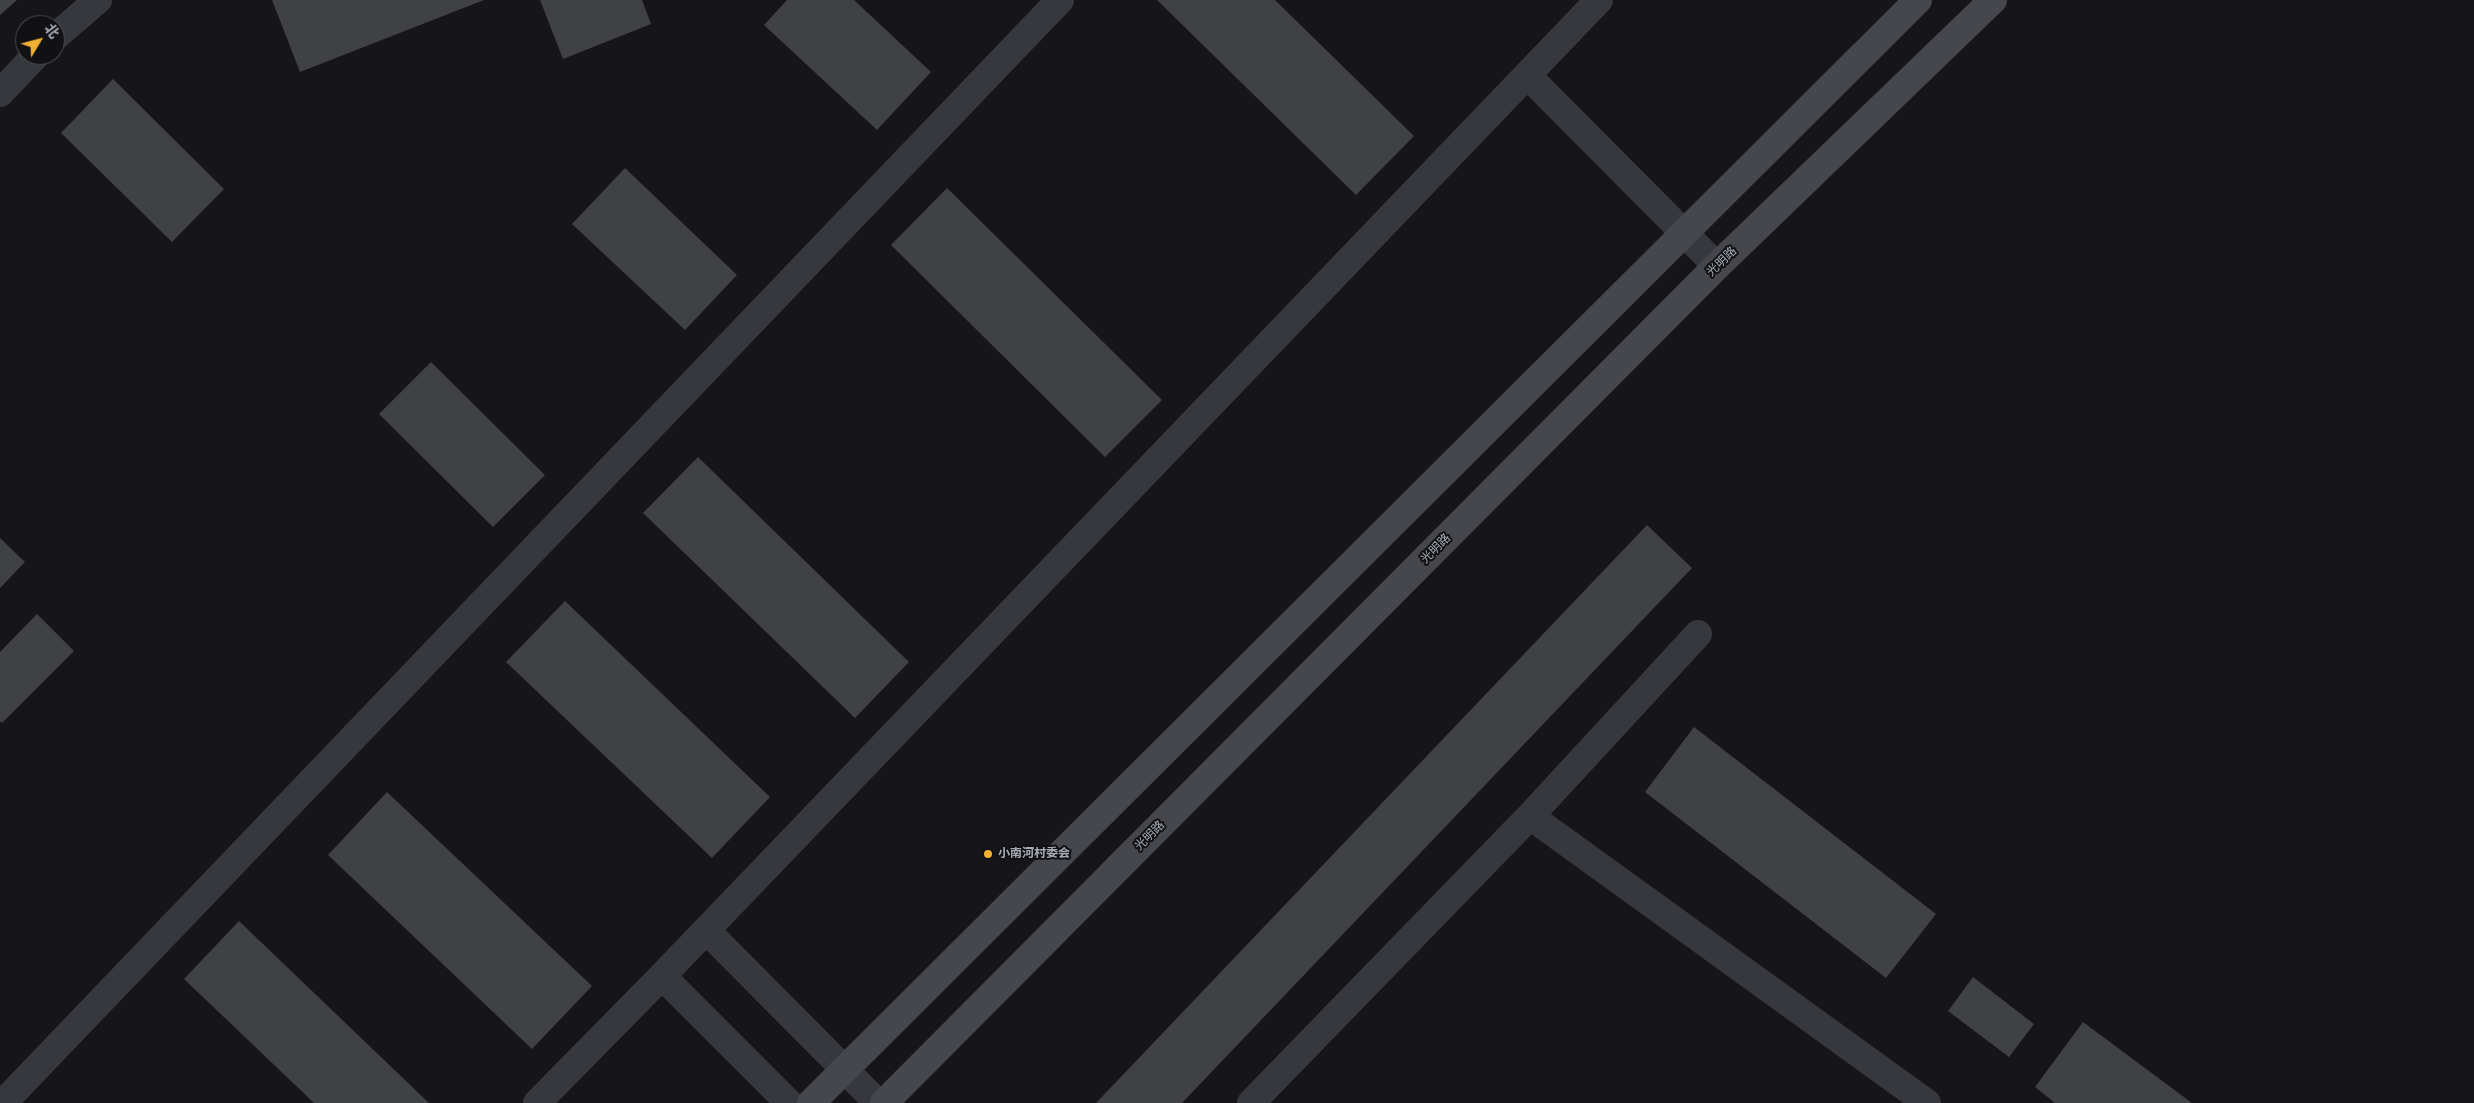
<!DOCTYPE html>
<html>
<head>
<meta charset="utf-8">
<style>
	body { margin:0 }
	#map { position:relative; width:2474px; height:1103px; overflow:hidden; background:#161618; font-family:"Varela Round","Noto Sans SC",sans-serif }
	canvas { display:block }
	.north { position:absolute; left:15px; top:15px; width:50px; height:50px; box-sizing:border-box; background:#111113; border:1px solid #4d4f55; border-radius:50%; rotate:53deg; font-size:14px; font-weight:700; line-height:20px; text-align:center; color:#a8adb8 }
	.north::after { content:''; display:block; margin:auto; width:18px; height:22px; background:#f2b134; clip-path:polygon(50% 0,100% 100%,50% 72%,0 100%) }
</style>
</head>
<body>
<div id="map">
<canvas width="2474" height="1103"></canvas>
<div class="north">北</div>
</div>
<script>
const c = document.querySelector('canvas').getContext('2d');
c.lineJoin = 'round';
function fill(path, color) { c.fillStyle = color; c.fill(path, 'evenodd'); }
function trace(path, color, width, dash) { c.strokeStyle = color; c.lineWidth = width; c.lineCap = dash ? 'butt' : 'round'; c.setLineDash(dash || []); c.stroke(path); }
function label(font, color, halo, rows, align = 'center') {
  c.font = font + ' "Varela Round","Noto Sans SC",sans-serif'; c.lineWidth = 4; c.setLineDash([]); c.textBaseline = 'middle'; c.strokeStyle = halo; c.fillStyle = color; for (const [text, x, y, turn = 0] of rows) {
    c.save(); c.translate(x, y); c.rotate((+turn || 0) * Math.PI / 180); c.textAlign = isNaN(turn) ? turn : align; if (halo) c.strokeText(text, 0, 0); c.fillText(text, 0, 0); c.restore();
  }
}
const building = new Path2D(`
	M0,0h17l-17,15z
	M272,0h212l-184,72z
	M540,0h102l9,24 -88,35z
	M787,0h67l77,72 -54,58 -113,-105z
	M1157,0h118l139,136 -58,59z
	M113,79l111,110 -52,53 -111,-109z
	M625,168l112,107 -52,55 -113,-106z
	M947,188l215,212 -57,57 -214,-212z
	M431,362l114,113 -52,52 -114,-113z
	M698,457l211,205 -54,56 -212,-205z
	M1647,525l45,43 -510,535h-86z
	M0,538l25,24 -25,26z
	M565,601l205,196 -58,61 -206,-196z
	M37,614l37,37 -72,72 -2,-2v-69z
	M1694,727l242,187 -50,64 -241,-186z
	M387,792l205,194 -60,63 -204,-194z
	M239,921l190,182h-115l-130,-124z
	M1973,977l61,47 -25,33 -61,-46z
	M2083,1022l109,81h-137l-20,-16z`);
const street = new Path2D(`
	M55,37l43,-37
	M1527,75l190,191
	M0,93l36,-38
	M1530,816l397,287
	M706,930l172,173
	M662,976l127,127
	M3,1103l1057,-1103
	M537,1103l125,-127 937,-976
	M1251,1103l279,-287 168,-182`);
const secondary = new Path2D(`
	M811,1103l1107,-1103
	M884,1103l833,-837 276,-266`);
const markers = [
	[988,854,5,"#f2b134"]
];
const streetNames = [
	["光明路",1722,262,-44],
	["光明路",1436,549,-45],
	["光明路",1150,836,-45]
];
const poiNames = [
	["小南河村委会",998,854]
];
fill(building, '#404145');
trace(street, '#37383d', 28);
trace(secondary, '#45474d', 28);
for (const [x, y, r, color] of markers) { const dot = new Path2D(); dot.arc(x, y, r, 0, 2 * Math.PI); c.fillStyle = color; c.fill(dot); trace(dot, '#111113', 2); }
label('12px', '#a8adb8', '#111113', streetNames);
label('bold 12px', '#a8adb8', '#111113', poiNames, 'left');
</script>
</body>
</html>
